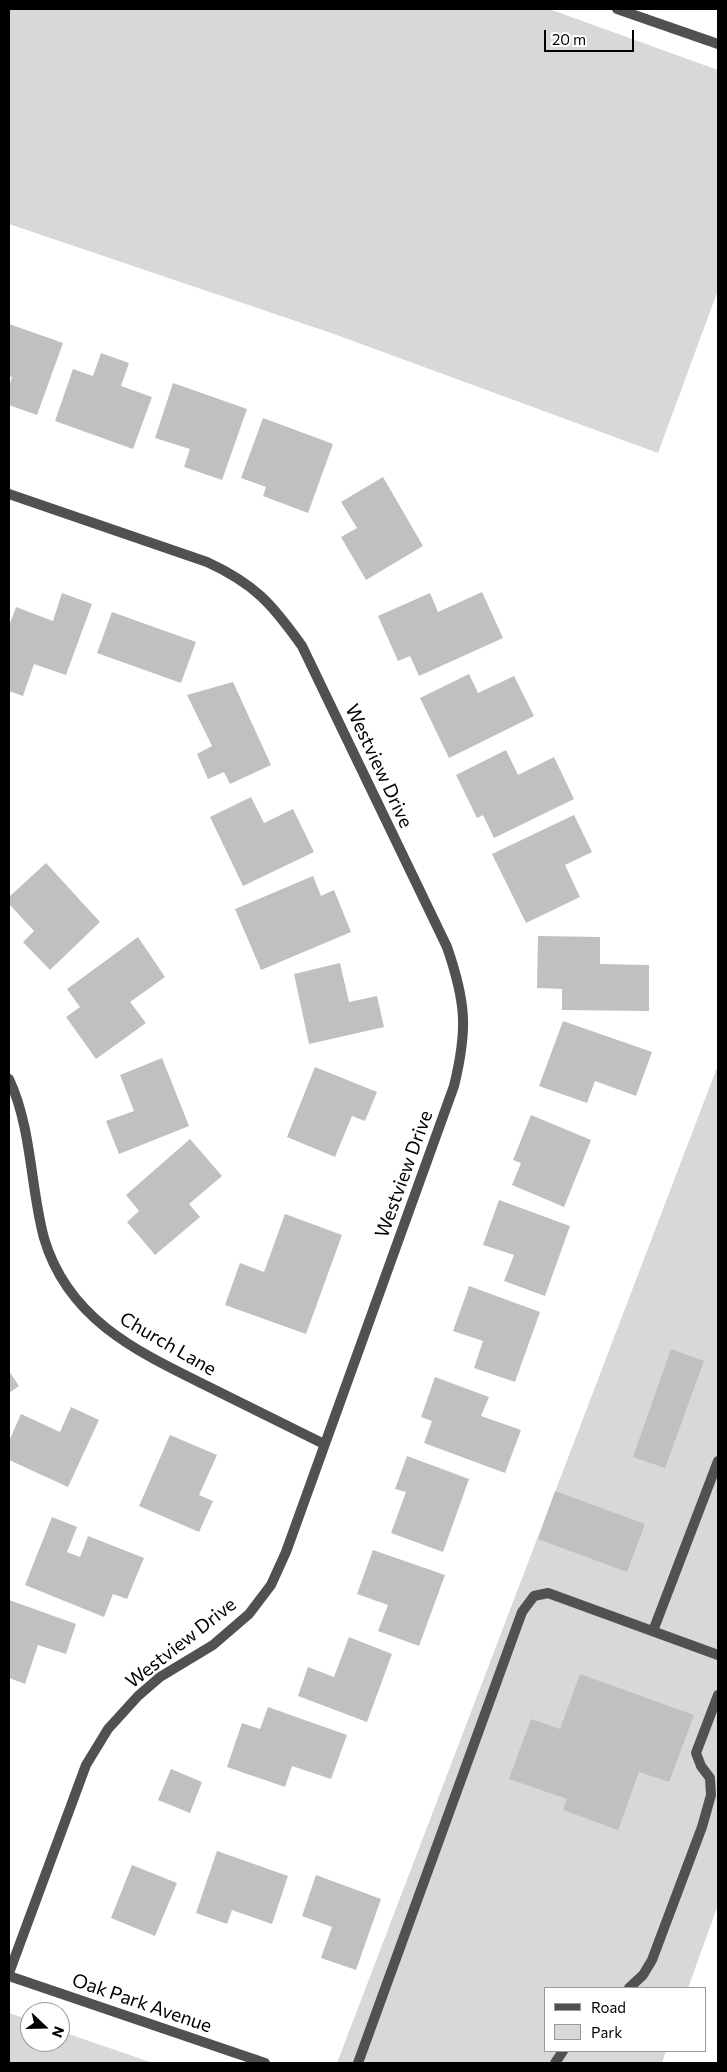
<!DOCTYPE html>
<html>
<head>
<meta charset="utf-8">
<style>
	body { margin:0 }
	#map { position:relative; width:727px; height:2072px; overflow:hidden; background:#fff; font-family:Commissioner,sans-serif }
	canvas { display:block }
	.frame { position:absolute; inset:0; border:10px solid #000; pointer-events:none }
	.legend { position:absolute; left:544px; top:1987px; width:162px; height:65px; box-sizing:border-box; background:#fff; border:1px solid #999; margin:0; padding:6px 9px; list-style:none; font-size:15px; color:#000 }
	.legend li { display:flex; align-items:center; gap:10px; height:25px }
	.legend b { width:25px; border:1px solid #999 }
	.north { position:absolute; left:20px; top:2002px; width:50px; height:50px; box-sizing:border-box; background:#fff; border:1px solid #999; border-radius:50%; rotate:111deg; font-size:14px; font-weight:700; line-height:20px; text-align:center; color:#000 }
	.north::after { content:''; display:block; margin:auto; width:18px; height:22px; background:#000; clip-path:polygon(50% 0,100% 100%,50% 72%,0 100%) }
	.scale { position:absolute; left:544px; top:30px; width:90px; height:22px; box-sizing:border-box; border:2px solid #000; border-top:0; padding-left:6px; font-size:15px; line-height:18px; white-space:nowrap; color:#000; -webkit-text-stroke:4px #fff; paint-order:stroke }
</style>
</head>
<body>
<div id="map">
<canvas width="727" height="2072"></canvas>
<div class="frame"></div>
<ul class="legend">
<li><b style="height:6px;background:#515151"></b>Road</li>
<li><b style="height:14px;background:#d8d8d8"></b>Park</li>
</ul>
<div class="north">N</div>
<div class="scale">20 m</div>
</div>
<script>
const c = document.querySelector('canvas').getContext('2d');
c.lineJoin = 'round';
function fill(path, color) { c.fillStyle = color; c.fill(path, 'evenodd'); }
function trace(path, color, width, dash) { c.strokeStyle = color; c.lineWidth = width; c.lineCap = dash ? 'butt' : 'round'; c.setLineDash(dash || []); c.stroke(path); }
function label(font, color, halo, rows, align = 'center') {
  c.font = font + ' Commissioner,sans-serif'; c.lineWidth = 4.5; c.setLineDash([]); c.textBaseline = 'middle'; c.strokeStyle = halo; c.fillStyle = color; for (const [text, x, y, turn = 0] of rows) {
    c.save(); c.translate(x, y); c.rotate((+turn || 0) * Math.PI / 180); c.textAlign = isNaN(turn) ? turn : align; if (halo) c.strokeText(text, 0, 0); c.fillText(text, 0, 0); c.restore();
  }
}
const green = new Path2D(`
	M9,9h540l169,61v220l-60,163 -324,-119 -325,-110z
	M718,1065v840l-30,83h-142v63h120l-4,12h-325z
	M9,2013l21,7v22h30v-11l93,32h-144z`);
const building = new Path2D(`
	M9,324l54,19 -26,72 -28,-10v-18l3,-10 -3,-1z
	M101,353l28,10 -8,23 31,11 -19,52 -78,-28 18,-52 20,7z
	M173,383l74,26 -25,71 -38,-13 6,-18 -35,-11z
	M263,418l70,26 -25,69 -45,-17 3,-9 -25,-9z
	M383,477l40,69 -57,34 -25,-43 16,-9 -16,-26z
	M482,592l21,46 -84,38 -9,-20 -12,5 -20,-45 52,-23 8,19z
	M62,593l30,11 -26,71 -32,-11 -11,32 -14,-5v-65l7,-19 37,14z
	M112,612l84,30 -15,41 -84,-30z
	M469,674l9,19 36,-17 20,40 -85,42 -29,-60z
	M233,682l38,83 -41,19 -6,-12 -16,7 -11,-25 15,-8 -25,-51z
	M506,750l12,25 36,-18 20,42 -80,39 -11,-23 -6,3 -21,-43z
	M251,797l13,26 29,-14 21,43 -71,34 -33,-69z
	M574,815l18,37 -27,13 15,32 -54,26 -34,-69z
	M46,863l54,59 -50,48 -27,-28 11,-11 -25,-27v-7z
	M313,876l8,20 13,-6 17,42 -90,38 -26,-61z
	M538,936l62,1v27l49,1v46l-87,-1v-21l-25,-1z
	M138,937l27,40 -35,25 16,21 -50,36 -30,-42 14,-10 -13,-18z
	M340,963l9,39 28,-6 7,31 -75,17 -15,-70z
	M563,1021l89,31 -16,44 -41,-15 -8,22 -48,-17z
	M162,1058l27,68 -70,28 -13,-33 28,-10 -14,-36z
	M315,1067l62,25 -12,29 -13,-5 -17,41 -48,-20z
	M531,1115l60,25 -27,67 -52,-22 9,-22 -8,-3z
	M190,1139l32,37 -33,28 11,13 -45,38 -28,-33 12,-11 -13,-16z
	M499,1200l71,26 -25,70 -41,-15 10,-26 -31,-10z
	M285,1214l57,21 -36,99 -81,-29 15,-42 24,9z
	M469,1286l71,26 -25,70 -41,-14 9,-27 -30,-10z
	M671,1349l33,12 -39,107 -32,-11z
	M9,1371l10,15 -10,7z
	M435,1377l54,20 -8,19 40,14 -16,43 -81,-30 8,-22 -11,-4z
	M71,1407l28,13 -31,67 -59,-27v-19l12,-27 39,18z
	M170,1435l47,20 -18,40 14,6 -14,31 -60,-26z
	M407,1456l62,23 -26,73 -52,-19 15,-41 -11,-3z
	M555,1491l90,33 -18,48 -89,-33z
	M52,1517l25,10 -10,25 13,5 8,-21 56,22 -17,41 -14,-5 -9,23 -79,-32z
	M373,1550l72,25 -26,71 -41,-15 10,-26 -31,-11z
	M9,1600l67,24 -10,30 -28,-9 -13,39 -16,-6z
	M349,1637l43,17 -25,68 -69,-26 10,-29 26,10z
	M580,1674l114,41 -25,67 -30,-10 -21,58 -55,-20 4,-11 -58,-20 22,-60 29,10z
	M268,1707l79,28 -16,44 -39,-13 -7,21 -58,-20 15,-44 18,6z
	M171,1769l31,13 -12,31 -32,-13z
	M217,1851l71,25 -16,48 -40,-14 -5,14 -31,-11z
	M132,1865l45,18 -22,53 -44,-18z
	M316,1875l65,24 -25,71 -35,-12 11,-31 -30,-11z`);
const service = new Path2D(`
	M653,1631l65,-170`);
const minor = new Path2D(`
	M617,9l101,35
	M9,494l198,68c48,22 65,42 95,84l145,301c19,55 21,82 7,139l-168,466 -15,33 -22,29 -36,31 -53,32 -22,19 -30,33 -22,36 -77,208
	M9,1079c23,49 21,107 35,159 24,82 94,114 165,149 38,19 76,38 115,57
	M629,1988l14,-13 9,-15 50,-133 9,-32 -1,-17 -9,-12 -5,-13 22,-58
	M358,2063l164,-451 12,-16 14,-3 170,62
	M555,2063l8,-12`);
const tertiary = new Path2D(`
	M9,1976l256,87`);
const streetNames = [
	["Westview Drive",379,766,65],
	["Westview Drive",404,1174,-70],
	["Church Lane",168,1344,30],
	["Westview Drive",181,1643,-38],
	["Oak Park Avenue",142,2003,19]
];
fill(green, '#d8d8d8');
fill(building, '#c0c0c0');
trace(service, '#515151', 10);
trace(minor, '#515151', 10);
trace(tertiary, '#515151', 10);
label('19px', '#000', '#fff', streetNames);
</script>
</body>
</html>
